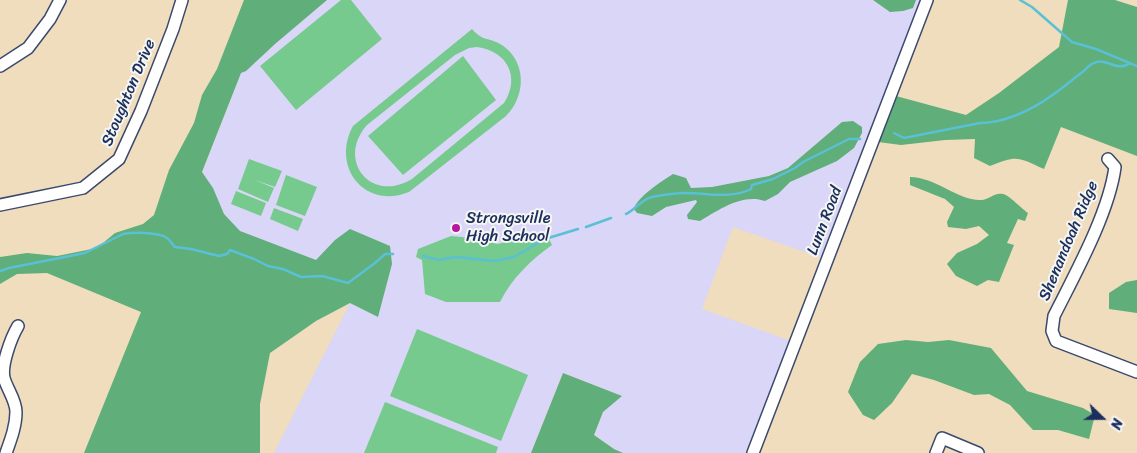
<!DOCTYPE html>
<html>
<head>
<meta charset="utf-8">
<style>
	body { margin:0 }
	#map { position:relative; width:1137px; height:453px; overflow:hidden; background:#efddbd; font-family:Sriracha,sans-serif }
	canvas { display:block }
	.north { position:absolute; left:1077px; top:393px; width:50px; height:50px; -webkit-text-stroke:4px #f6f6f2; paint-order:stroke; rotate:112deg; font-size:14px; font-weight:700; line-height:20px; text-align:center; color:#1b2f5e }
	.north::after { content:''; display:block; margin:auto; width:18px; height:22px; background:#1b2f5e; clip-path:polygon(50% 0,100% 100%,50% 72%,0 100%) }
</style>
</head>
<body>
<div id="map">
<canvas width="1137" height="453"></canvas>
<div class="north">N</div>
</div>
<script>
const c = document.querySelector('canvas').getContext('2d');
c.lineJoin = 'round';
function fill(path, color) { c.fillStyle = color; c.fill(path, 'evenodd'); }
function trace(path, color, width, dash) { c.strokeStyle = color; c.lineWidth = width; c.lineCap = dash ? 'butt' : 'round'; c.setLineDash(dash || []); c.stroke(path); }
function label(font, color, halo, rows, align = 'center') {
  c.font = font + ' Sriracha,sans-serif'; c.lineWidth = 4; c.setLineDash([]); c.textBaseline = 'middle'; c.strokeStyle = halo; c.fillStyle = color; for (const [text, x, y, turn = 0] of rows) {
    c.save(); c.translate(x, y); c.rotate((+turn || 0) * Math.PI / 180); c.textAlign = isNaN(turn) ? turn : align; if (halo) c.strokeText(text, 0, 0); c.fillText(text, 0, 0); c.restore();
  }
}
const built = new Path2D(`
	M269,0h652l-99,258 -89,-31 -31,82 89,32 -44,112h-124l-9,-4 -20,-14 9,-23 18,-16 -58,-23 -32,80h-257l76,-150 -170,-73z`);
const green = new Path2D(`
	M341,0h10l31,39 -86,71 -36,-44z
	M472,29c11,13 17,8 30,16 25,17 24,51 4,71l-97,76c-45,18 -78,-26 -56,-66zM477,47c30,4 44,30 27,56l-92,76c-41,25 -76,-19 -45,-54l88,-70 14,-7z
	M463,56l33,44 -93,75 -35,-39z
	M249,159l33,12 -7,16 -20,-7 19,8 -6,14 -30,-13z
	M286,175l31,12 -12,29 -29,-11z
	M236,191l30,12 -5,13 -30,-12z
	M274,208l29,11 -5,12 -28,-12z
	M536,232l12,5 4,8c-21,15 -40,33 -52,57h-54l-21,-8 -3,-34 -6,-3 2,-8 33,-13 11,1 36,7z
	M417,329l111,46 -27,66 -111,-45z
	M385,402l113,45 -2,6h-132z`);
const forest = new Path2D(`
	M244,0h83l-52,44 -29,27 -5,2 -39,99 11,16 11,26 16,17 76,29 19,-20 15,-11 40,17 2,18 -14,53 -28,-14 -34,18 -46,32 -10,51v49h-176l57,-141 -94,-39 -30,1 -17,10v-27l27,-4 30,3 40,-8 18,-15 28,-9 11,-9 15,-45 25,-47 8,-28 15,-26z
	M873,0h43l-3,8 -10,3 -13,1z
	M1068,0h47l22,7v149l-76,-29 -17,42c-27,-12 -26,-14 -54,-3l-16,-8 1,-19 -30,1 -44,5 -23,-3 18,-46 70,19 33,-22 60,-46z
	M853,121l9,6v6l-8,15 -17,13 -47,21 -12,12 -13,7c-22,-8 -47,9 -65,20l-12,-2 -1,-4 10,-13 -1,-2 -30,7 -14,9 -15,-3 -3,-4c3,-12 28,-28 39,-35l13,4 5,10 21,-1 57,-11 19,-8 54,-46z
	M910,177c25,0 49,24 71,23 8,0 13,-8 22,-6 6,1 19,15 25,19l-3,8 -7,-2 -11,24 7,2 -15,37 -11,-2 -11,6 -21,-10 -9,-12 10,-11 20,-9 12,-9 -10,-9 -13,3 -18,-2 -1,-5 7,-15 -9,-8 -35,-14z
	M1137,280v33l-28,-4v-16l17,-11z
	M906,340l22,2 21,-2 42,8 36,43 56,17 12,7 -6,24 -31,-9h-25l-23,-25 -21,-11 -15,1 -40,-15 -22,-6 -20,29 -18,17 -11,-5 -15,-23 12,-30 18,-18z
	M563,373l59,23 -19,16 -9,23 20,14 9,4h-92z`);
const stream = new Path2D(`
	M1020,0l12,7 40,35 24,7 41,17
	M894,133l10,5 76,-15c24,0 52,-13 71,-27 12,-8 22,-17 34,-26 2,-2 5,-6 9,-7 13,-6 23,10 36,0
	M626,214c9,-4 16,-15 26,-17 10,-2 24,-4 35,-4 21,0 45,6 64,-4l1,-4 21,-6 22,-11 8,-6 46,-23h11
	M586,227l25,-9
	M423,256l15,4 18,-3 39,4 19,-4 31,-18 33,-10
	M0,271l9,-3 76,-15 38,-19c10,-2 36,-2 44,4 3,2 5,6 8,9l16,2 28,7 8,-2 3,-4 24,9 14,7 15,3 18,8 21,-1 26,7 27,-20 10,-9h8`);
const minor = new Path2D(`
	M0,66l28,-18 22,-29 10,-19
	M1108,159l7,8c-6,46 -40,107 -61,149l-2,15 4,10 81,31
	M0,205l83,-17 36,-29 22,-48 32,-82 9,-29
	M6,453c5,-14 10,-27 10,-41 0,-12 -9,-23 -12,-34 -3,-13 7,-40 14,-52
	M753,453l174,-453
	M936,453l6,-15 36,15`);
const markers = [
	[456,228,5,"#b5179e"]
];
const streetNames = [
	["Stoughton Drive",129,93,-67],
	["Lunn Road",825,221,-69],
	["Shenandoah Ridge",1069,241,-67]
];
const poiNames = [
	["Strongsville",466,219],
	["High School",466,237]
];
fill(built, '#dad6f7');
fill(green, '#76ca8e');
fill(forest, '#60ae79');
trace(stream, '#59c0d6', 2.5);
trace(minor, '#3b496c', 14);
trace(minor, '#fff', 11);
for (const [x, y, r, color] of markers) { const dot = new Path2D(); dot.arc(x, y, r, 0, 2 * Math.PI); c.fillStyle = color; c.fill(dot); trace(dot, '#f6f6f2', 2); }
label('16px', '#1b2f5e', '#f6f6f2', streetNames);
label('16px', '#1b2f5e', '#f6f6f2', poiNames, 'left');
</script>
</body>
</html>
